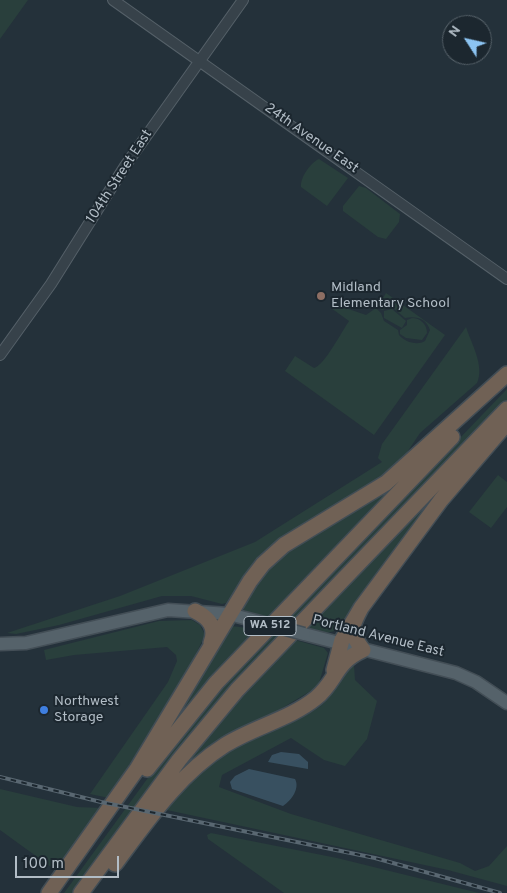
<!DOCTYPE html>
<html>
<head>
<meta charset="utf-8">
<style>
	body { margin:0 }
	#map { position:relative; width:507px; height:893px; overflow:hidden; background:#24313a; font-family:Overpass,sans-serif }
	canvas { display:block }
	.north { position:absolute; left:442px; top:15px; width:50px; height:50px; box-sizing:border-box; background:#1c272f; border:1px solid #58636b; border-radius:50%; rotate:305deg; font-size:14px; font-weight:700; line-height:20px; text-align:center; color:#b2bdc6 }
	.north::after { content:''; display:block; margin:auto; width:18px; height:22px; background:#8cc4f2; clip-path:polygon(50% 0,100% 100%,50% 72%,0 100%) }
	.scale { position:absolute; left:15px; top:856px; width:104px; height:22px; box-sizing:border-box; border:2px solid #b2bdc6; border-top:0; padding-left:6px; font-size:15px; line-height:18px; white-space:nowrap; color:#b2bdc6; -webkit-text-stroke:4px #1c272f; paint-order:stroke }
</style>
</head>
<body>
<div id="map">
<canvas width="507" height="893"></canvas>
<div class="north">N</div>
<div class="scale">100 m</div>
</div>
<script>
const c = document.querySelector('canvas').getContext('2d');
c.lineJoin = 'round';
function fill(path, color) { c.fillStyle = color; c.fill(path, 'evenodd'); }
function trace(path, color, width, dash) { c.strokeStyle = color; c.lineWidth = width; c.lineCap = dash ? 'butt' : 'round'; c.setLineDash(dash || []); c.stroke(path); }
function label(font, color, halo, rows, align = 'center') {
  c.font = font + ' Overpass,sans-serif'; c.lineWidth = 4; c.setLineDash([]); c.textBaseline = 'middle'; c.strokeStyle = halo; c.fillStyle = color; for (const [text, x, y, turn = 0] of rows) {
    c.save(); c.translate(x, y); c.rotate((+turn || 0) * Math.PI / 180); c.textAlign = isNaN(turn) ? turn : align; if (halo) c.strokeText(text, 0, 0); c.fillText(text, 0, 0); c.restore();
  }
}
const green = new Path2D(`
	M0,0h28l-28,39z
	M319,159l29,19 -21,28 -26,-19c-1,-9 9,-24 18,-28z
	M359,186l7,2 34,26 -1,8 -13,17 -8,-2 -35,-26v-5z
	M386,293l59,42 -71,100 -89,-64 10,-15 19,12c10,-2 28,-37 35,-47l-18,-13 3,-4 32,11 10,-7 5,5 3,8 14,9 1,5c6,7 18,11 26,6l5,-11c-4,-12 -14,-14 -25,-12l-14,-12 -9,4 -4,-4z
	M392,309l14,12 -4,7 -18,-10v-7z
	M412,318c8,0 15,6 15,15l-5,7 -16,-2 -6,-4v-4l7,-5v-5z
	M466,327c5,16 19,39 11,56l-57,50 -20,30 -25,20 -111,68 -9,9 -29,43 -4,1 -31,-8h-29l-103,29 -43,9 -9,-1 113,-37 135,-54 127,-80 -4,-4 4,-14z
	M507,389v12l-217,225 -9,-2z
	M498,475l9,7v25l-16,21 -22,-16z
	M401,478l-136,142 -21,-10 -1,-7 31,-44z
	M439,491l-98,138 -14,4 -21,-3z
	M192,620l8,5 5,10 -11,23 -85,140 -19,-4 78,-112 9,-21 -1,-6 -9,-8 -93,8 -28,5 -2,-10 115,-29z
	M231,626l25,3 -40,42 -55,64z
	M271,633l9,3 -48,49 -44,54 -114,154h-10l113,-155z
	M295,640l29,8 4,5 -9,30 -5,6 -47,28 -99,71 59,-75z
	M354,665l1,15 22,21 -10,38 -22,27 -21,-6 -33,-22 -69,37 -3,12 72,27 169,49 15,8 14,-5 18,-20v40l-59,-16 -286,-61c20,-23 46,-47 73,-61 27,-15 57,-23 83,-40 16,-10 20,-38 36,-43z
	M0,789l77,18 25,1 -44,64 -58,-42z
	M211,833l126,25 142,35h-195l-76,-54 -1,-4z`);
const water = new Path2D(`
	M281,752l18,2 9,8v7l-40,-7 4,-7z
	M249,769l46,10c5,9 -3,21 -12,27l-51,-17 -2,-7 5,-6z`);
const minor = new Path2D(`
	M113,0l394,279
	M0,355l51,-71 74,-118 118,-166`);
const major = new Path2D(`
	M304,634l152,39 20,9 31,21
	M0,644l26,-1 142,-33 61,4 35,9`);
const highway = new Path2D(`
	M195,611c14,7 22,16 16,32
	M334,670l8,-30 19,-32 80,-108 66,-77
	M147,769l69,-86 236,-246
	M115,864c32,-43 64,-90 110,-119 29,-18 65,-26 91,-47 21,-17 18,-35 47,-48 -14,-19 -13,-21 -2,-42
	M49,893l88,-124 113,-188 13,-17 21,-19 102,-62 121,-109
	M81,893l98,-133 58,-70 270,-281`);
const rail = new Path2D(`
	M0,777l101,25 274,56 125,35`);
const majorBridge = new Path2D(`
	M264,623l40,11`);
const markers = [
	[321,296,5,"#8d6e63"],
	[44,710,5,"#3f7fe0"]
];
const shields = [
	[270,626,52]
];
const shieldNames = [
	["WA 512",270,626]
];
const streetNames = [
	["24th Avenue East",311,139,35],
	["104th Street East",120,177,-57],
	["Portland Avenue East",378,637,14]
];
const poiNames = [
	["Midland",331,288],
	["Elementary School",331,304],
	["Northwest",54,702],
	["Storage",54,718]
];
fill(green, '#293f3c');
fill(water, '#385060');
trace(minor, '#556068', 12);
trace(major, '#434e56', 15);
trace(highway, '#424d55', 18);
trace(minor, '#37424a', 10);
trace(major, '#55626a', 12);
trace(highway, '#706155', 15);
trace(rail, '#596771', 4);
trace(rail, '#1c272f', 2, [5.5]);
trace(majorBridge, '#434e56', 15, []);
trace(majorBridge, '#55626a', 12);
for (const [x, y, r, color] of markers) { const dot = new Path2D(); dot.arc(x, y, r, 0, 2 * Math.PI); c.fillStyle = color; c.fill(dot); trace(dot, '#1c272f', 2); }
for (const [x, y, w] of shields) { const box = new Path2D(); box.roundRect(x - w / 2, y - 9.5, w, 19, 4); c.fillStyle = '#1c272f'; c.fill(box); trace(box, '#b2bdc6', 1); }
label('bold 12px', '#b2bdc6', null, shieldNames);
label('14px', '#b2bdc6', '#1c272f', streetNames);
label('14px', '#b2bdc6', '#1c272f', poiNames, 'left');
</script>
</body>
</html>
